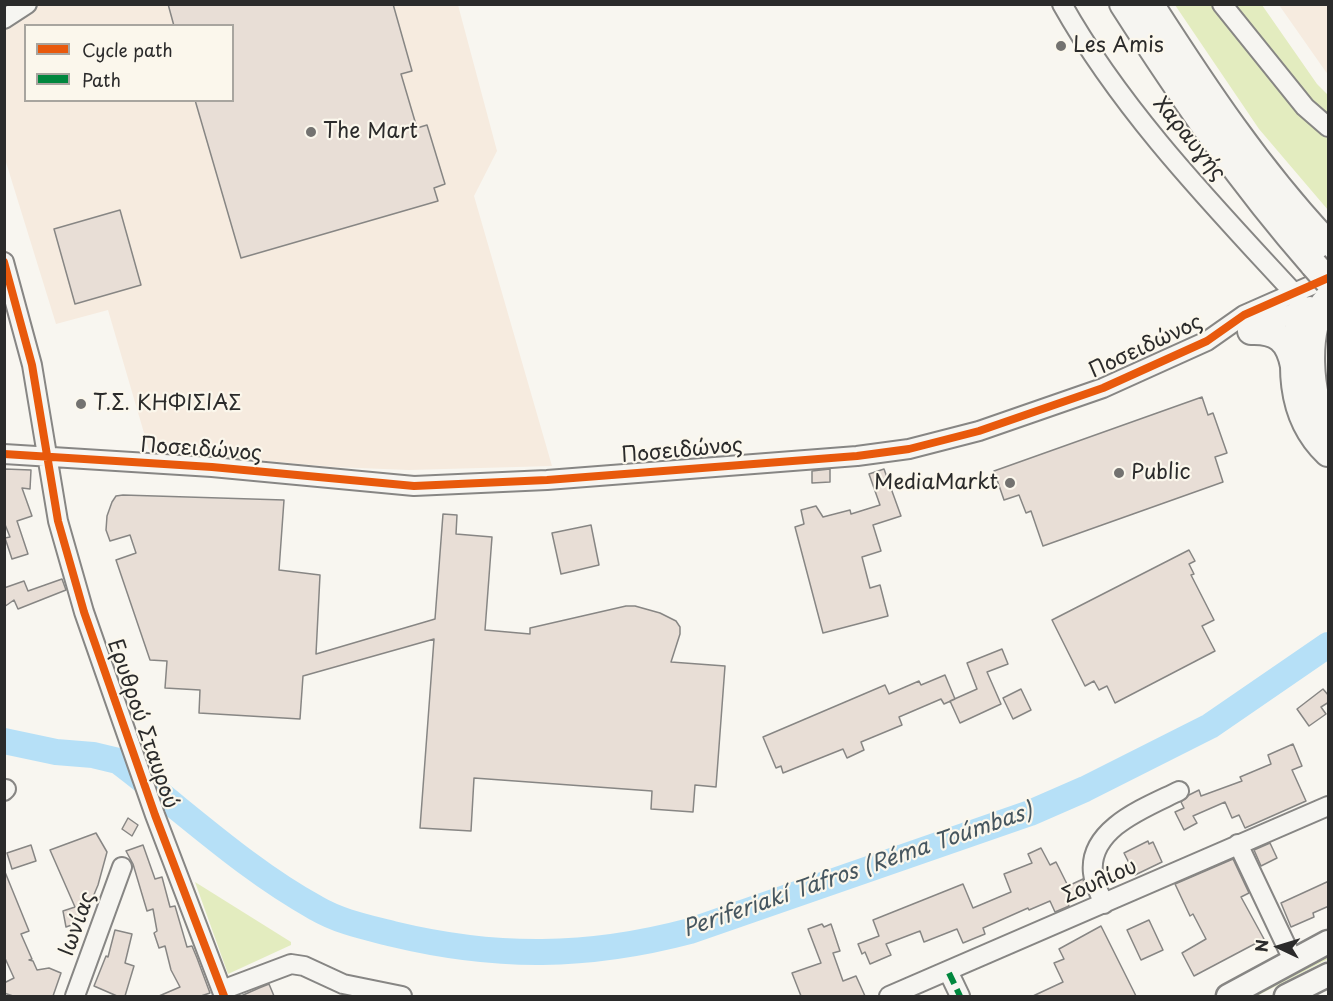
<!DOCTYPE html>
<html>
<head>
<meta charset="utf-8">
<style>
	body { margin:0 }
	#map { position:relative; width:1333px; height:1001px; overflow:hidden; background:#f8f6f0; font-family:"Playpen Sans",sans-serif }
	canvas { display:block }
	.frame { position:absolute; inset:0; border:6px solid #2b2b2b; pointer-events:none }
	.legend { position:absolute; left:24px; top:24px; width:210px; height:78px; box-sizing:border-box; background:#fbf7ec; border:2px solid #a8a59f; margin:0; padding:8px 10px; list-style:none; font-size:18px; color:#2b2b2b }
	.legend li { display:flex; align-items:center; gap:12px; height:30px }
	.legend b { width:30px; border:2px solid #a8a59f }
	.north { position:absolute; left:1249px; top:917px; width:60px; height:60px; -webkit-text-stroke:4px #fbf7ec; paint-order:stroke; rotate:274deg; font-size:16px; font-weight:700; line-height:24px; text-align:center; color:#2b2b2b }
	.north::after { content:''; display:block; margin:auto; width:21px; height:27px; background:#2b2b2b; clip-path:polygon(50% 0,100% 100%,50% 72%,0 100%) }
</style>
</head>
<body>
<div id="map">
<canvas width="1333" height="1001"></canvas>
<div class="frame"></div>
<ul class="legend">
<li><b style="height:8px;background:#e8590c"></b>Cycle path</li>
<li><b style="height:8px;background:#00873e"></b>Path</li>
</ul>
<div class="north">N</div>
</div>
<script>
const c = document.querySelector('canvas').getContext('2d');
c.lineJoin = 'round';
function fill(path, color) { c.fillStyle = color; c.fill(path, 'evenodd'); }
function trace(path, color, width, dash) { c.strokeStyle = color; c.lineWidth = width; c.lineCap = dash ? 'butt' : 'round'; c.setLineDash(dash || []); c.stroke(path); }
function label(font, color, halo, rows, align = 'center') {
  c.font = font + ' "Playpen Sans",sans-serif'; c.lineWidth = 4.5; c.setLineDash([]); c.textBaseline = 'middle'; c.strokeStyle = halo; c.fillStyle = color; for (const [text, x, y, turn = 0] of rows) {
    c.save(); c.translate(x, y); c.rotate((+turn || 0) * Math.PI / 180); c.textAlign = isNaN(turn) ? turn : align; if (halo) c.strokeText(text, 0, 0); c.fillText(text, 0, 0); c.restore();
  }
}
const built = new Path2D(`
	M31,4l427,1 39,146 -23,45 78,270 -143,4 -76,-3 -184,-17 -41,-140 -52,14 -51,-165 -1,-139zM26,26h206v74h-206z
	M1279,5h49v69l-2,-2z`);
const green = new Path2D(`
	M1175,5h37l91,114 25,20v71l-69,-81z
	M1232,5h30l55,79 11,11v24z
	M195,882l96,60v3l-63,29z
	M1328,956v3l-71,37h-7z`);
const river = new Path2D(`
	M4,741l52,11 37,3 25,6c65,49 127,108 198,147 24,14 50,19 77,26 104,25 195,24 297,-3l340,-118 55,-24 125,-63 118,-81`);
const building = new Path2D(`
	M168,4h225l19,67 -11,3 16,54 10,-3 18,59 -11,4 4,13 -197,57 -46,-158h37v-74h-58z
	M120,210l21,75 -66,19 -21,-75z
	M1202,397l6,18 5,-2 14,40 -12,4 8,25 -180,64 -12,-35 -5,2 -7,-18 -15,5 -10,-29z
	M5,469l26,1 -1,19 -8,-1 10,28 -15,5 11,33 -16,5 -7,-21 5,-1 -6,-15z
	M830,469v13l-18,1v-12z
	M884,469l17,47 -28,9 8,26 -19,6 8,31 10,-3 8,31 -65,17 -28,-106 9,-3 -3,-14 15,-4 7,11 27,-7 1,4 29,-9 -11,-31z
	M123,495l161,5 -5,70 41,5 -4,79 119,-35 8,-105 14,1 -1,19 36,3 -7,93 45,4v-6l96,-22h9l25,7 16,8 4,6v7l-9,28 54,4 -9,121 -21,-2 -2,27 -42,-3 1,-18 -178,-13 -3,53 -51,-3 14,-189 -131,37 -3,43 -101,-6 1,-23 -35,-2 2,-27 -17,-1 -34,-100 20,-7 -6,-18 -20,6 -4,-11 1,-14 5,-14 4,-6z
	M591,525l8,40 -38,9 -9,-41z
	M1189,550l6,11 -6,3 5,10 -3,1 23,45 -12,6 13,25 -100,52 -8,-17 -8,4 -5,-9 -9,5 -33,-66z
	M62,579l4,11 -48,19 -4,-9 -10,7v-19l20,-7 4,10z
	M1002,649l6,15 -21,8 14,32 -41,19 -10,-22 27,-12 -10,-26z
	M945,675l10,24 -11,5 -3,-5 -42,18 3,8 -41,17 3,8 -17,8 -4,-9 -60,24 -2,-7 -5,2 -13,-31 122,-52 4,9 30,-13 2,4z
	M1021,689l10,21 -18,9 -10,-21z
	M1323,689l6,7v6l-8,5 5,7 -17,12 -12,-17z
	M1293,744l9,22 -10,4 14,31 -61,27 -6,-13 -7,3 -7,-16 -32,14 4,7 -13,7 -9,-18 9,-4 -3,-6 8,-7 10,-5 2,6 41,-15 -2,-4 31,-13 -3,-9z
	M128,818l10,7 -6,11 -10,-7z
	M96,833l11,19 -9,33 -15,36 -17,6 -3,-16 12,-4 -25,-57z
	M1148,841l1,3 4,-2 9,20 -27,13 -11,-22z
	M1270,843l7,15 -16,8 -7,-16z
	M31,845l5,16 -24,8 -5,-16z
	M143,845l12,34 7,-2 8,30 5,-1 12,41 5,-1 5,12 13,35 -9,3h-42l21,-9 -9,-17 -6,-24 -6,2 -5,-15 3,-2 -4,-22 -6,2 -14,-47 -7,-13z
	M1041,848l9,17 6,-3 12,24 15,-7 3,12 -19,9 2,6 -14,6 -5,-11 -21,9 -1,-2 -45,20 2,6 -22,9 -6,-14 -33,13 -4,-11 -34,13 5,11 -21,9 -5,-12 -3,2 -4,-10 21,-8 -6,-16 90,-36 10,24 38,-16 -7,-18 28,-11 -4,-9z
	M1233,859l16,34 -8,4 23,42 -70,37 -12,-23 24,-14 -13,-25 -3,2 -15,-32z
	M5,872l24,59 -8,3 11,25 -3,1 4,1 4,9 12,-2 12,5 -8,23h-40l-9,-3v-10l10,-5 -10,-22z
	M1329,881v25l-16,7 1,4 -23,10 -10,-24z
	M1149,920l14,30 -22,10 -14,-30z
	M822,924l2,3 7,-3 9,27 -7,2 10,28 13,-5 9,20h-64l-9,-23 29,-10 -13,-34z
	M1101,926l35,70h-103l30,-14 -9,-19 10,-4 -5,-10z
	M115,930l17,4 -7,29 9,3 -9,30h-8l-23,-10 12,-30 2,1z
	M269,984l5,12h-33l18,-8z`);
const minor = new Path2D(`
	M1062,4c60,107 150,200 232,289l5,9
	M1222,4l83,103 23,20
	M4,19l23,-15
	M4,262l28,103 26,156 26,91 71,203 69,181
	M1253,330l57,-24
	M4,454l208,13 202,19 133,-6 310,-24 52,-7 70,-18 124,-43 104,-47 37,-26 84,-37
	M4,791l2,-2
	M1238,844l55,116
	M1104,904c-4,-10 -10,-20 -11,-31 -5,-45 54,-66 86,-82
	M949,973l11,23
	M222,990l69,-26 13,2 39,18 59,12
	M75,996l47,-129
	M889,996l439,-190`);
const major = new Path2D(`
	M1228,996l100,-54
	M1286,996l42,-21`);
const highway = new Path2D(`
	M1123,4c59,92 119,179 191,261
	M1150,4c54,84 109,167 178,240
	M1328,299c-25,24 -20,102 0,130
	M1303,310c-15,49 -14,106 25,143
	M1251,331c26,-1 38,9 43,35`);
const highwayBridge = new Path2D(`
	M1314,265l14,16`);
const quiet = new Path2D(`
	M949,973l11,23`);
const cycleway = new Path2D(`
	M4,262l28,103 26,156 26,91 71,203 69,181
	M4,454l208,13 202,19 133,-6 310,-24 52,-7 70,-18 124,-43 104,-47 37,-26 84,-37`);
const markers = [
	[1061,46,6,"#737270"],
	[311,132,6,"#737270"],
	[81,404,6,"#737270"],
	[1119,473,6,"#737270"],
	[1010,483,6,"#737270"]
];
const poiNames = [
	["Les Amis",1073,46],
	["The Mart",323,132],
	["Τ.Σ. ΚΗΦΙΣΙΑΣ",93,404],
	["Public",1131,473],
	["MediaMarkt",998,483,"right"]
];
const streetNames = [
	["Χαραυγής",1189,139,51],
	["Ποσειδώνος",1146,347,-25],
	["Ποσειδώνος",201,450,4],
	["Ποσειδώνος",682,451,-5],
	["Ερυθρού Σταυρού",142,724,71],
	["Σουλίου",1100,882,-24],
	["Ιωνίας",78,924,-70]
];
const waterNames = [
	["Periferiakí Táfros (Réma Toúmbas)",858,871,-19]
];
fill(built, '#f6ebdf');
fill(green, '#e3ecbf');
trace(river, '#b6e0f7', 26);
fill(building, '#e8ded6');
trace(building, '#878684', 1.5);
trace(minor, '#878684', 22);
trace(major, '#878684', 27);
trace(highway, '#878684', 30);
trace(minor, '#f6f5f1', 18);
trace(major, '#f6f5f1', 22);
trace(highway, '#f6f5f1', 26);
trace(highwayBridge, '#878684', 30, []);
trace(highwayBridge, '#f6f5f1', 26);
trace(quiet, '#00873e', 6, [12, 6]);
trace(cycleway, '#e8590c', 8);
for (const [x, y, r, color] of markers) { const dot = new Path2D(); dot.arc(x, y, r, 0, 2 * Math.PI); c.fillStyle = color; c.fill(dot); trace(dot, '#fbf7ec', 2); }
label('21px', '#2b2b2b', '#fbf7ec', poiNames, 'left');
label('21px', '#2b2b2b', '#fbf7ec', streetNames);
label('italic 22px', '#46565f', '#fbf7ec', waterNames);
</script>
</body>
</html>
